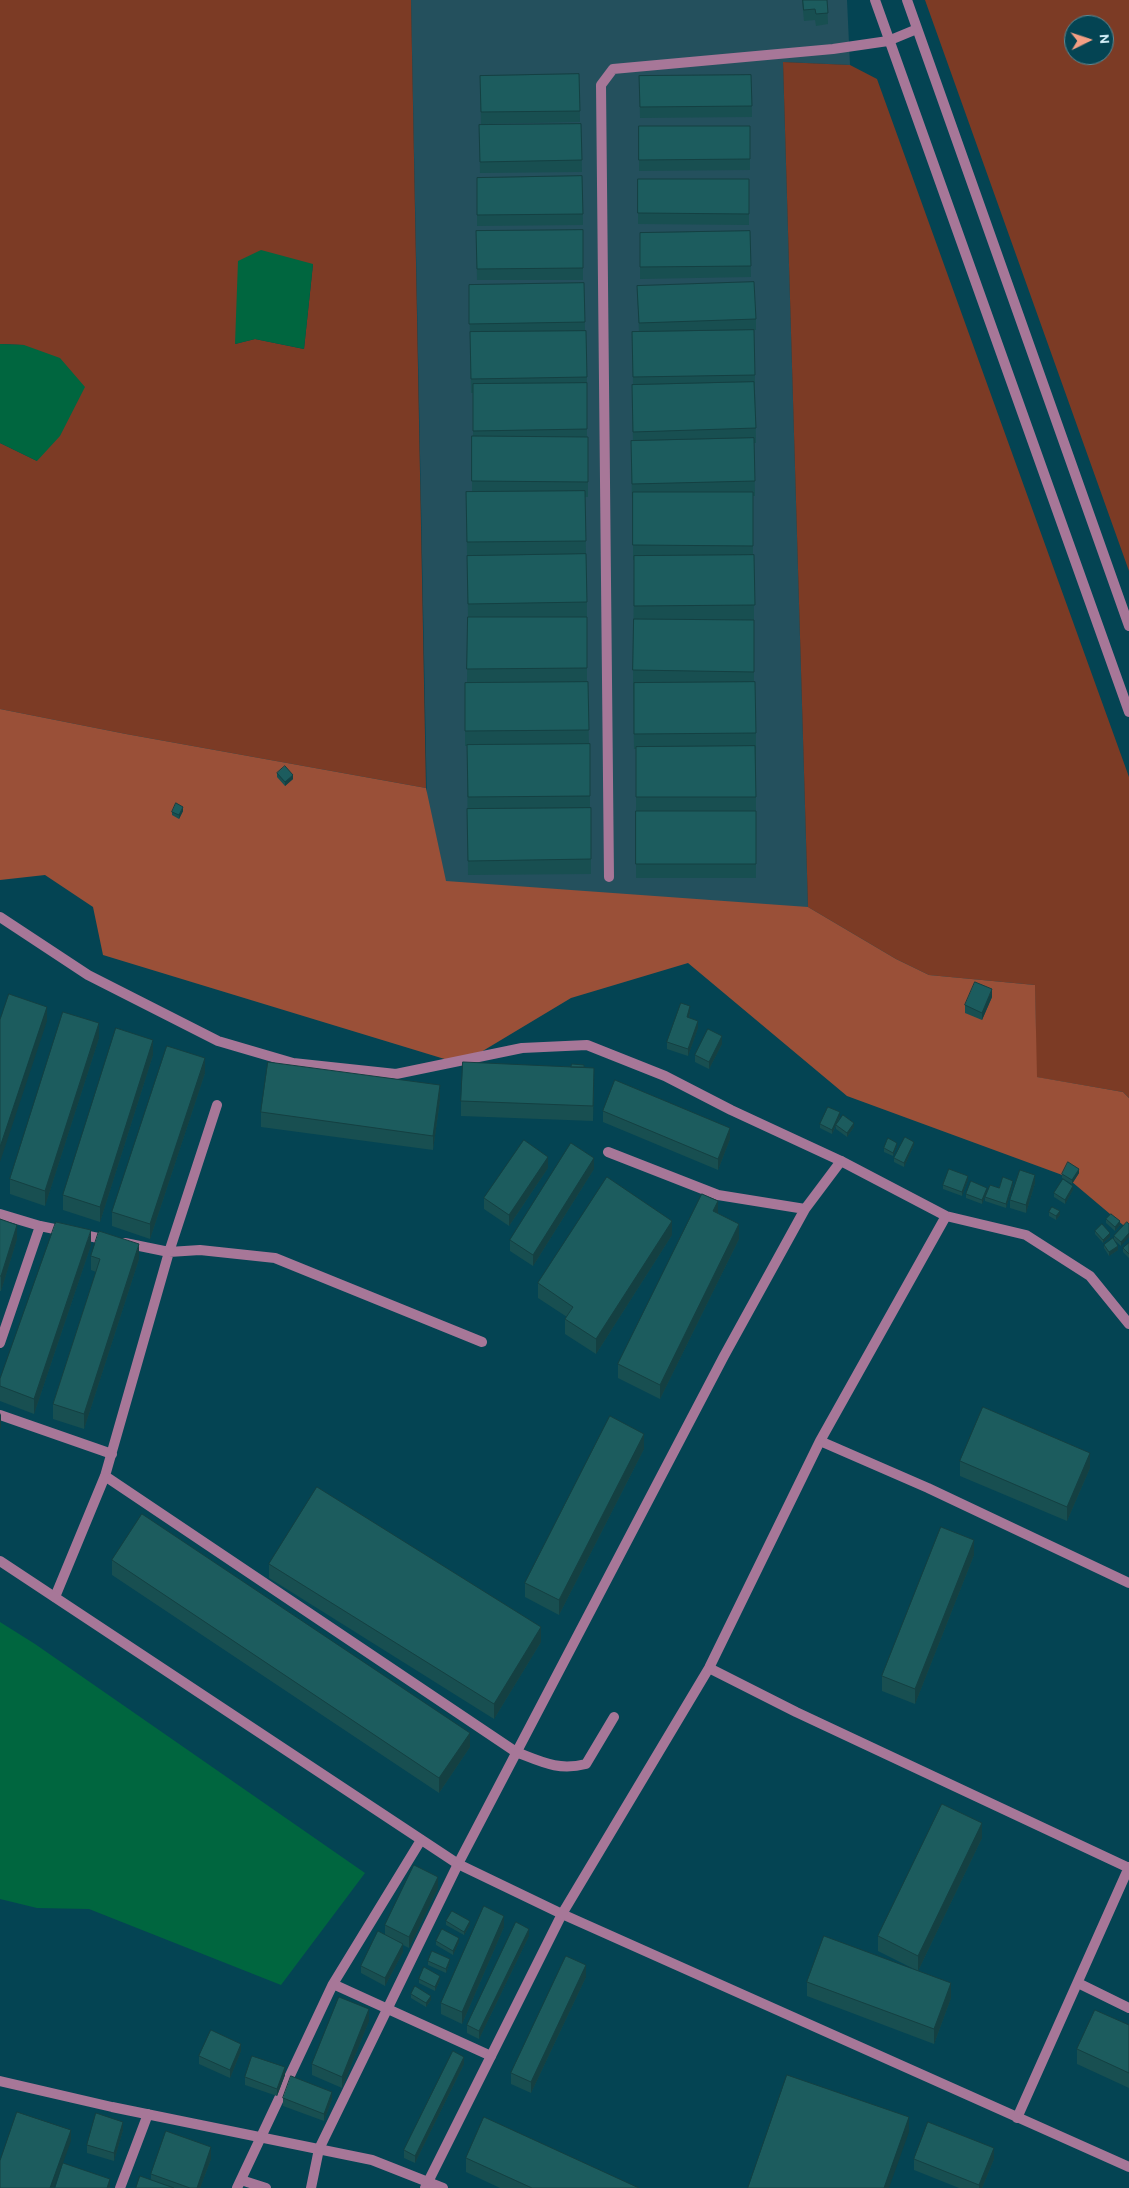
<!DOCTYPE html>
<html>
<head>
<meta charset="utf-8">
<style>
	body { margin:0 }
	#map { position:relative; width:1129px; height:2188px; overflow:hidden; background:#044453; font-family:Overpass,sans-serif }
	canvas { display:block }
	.north { position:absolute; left:1064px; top:15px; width:50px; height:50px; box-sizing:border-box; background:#044453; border:1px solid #5a8b97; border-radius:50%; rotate:86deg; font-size:14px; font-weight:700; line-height:20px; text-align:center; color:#daf5fe }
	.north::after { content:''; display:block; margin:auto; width:18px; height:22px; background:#f39f84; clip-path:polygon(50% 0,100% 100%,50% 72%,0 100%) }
</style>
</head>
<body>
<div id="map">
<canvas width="1129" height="2188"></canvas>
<div class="north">N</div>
</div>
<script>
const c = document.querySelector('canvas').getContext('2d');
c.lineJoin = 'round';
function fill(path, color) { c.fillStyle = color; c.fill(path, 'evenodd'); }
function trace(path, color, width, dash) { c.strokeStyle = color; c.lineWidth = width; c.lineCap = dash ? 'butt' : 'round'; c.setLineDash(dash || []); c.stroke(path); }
const built = new Path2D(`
	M411,0h436l3,65 -67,-3 25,845 -379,-1z`);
const green = new Path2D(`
	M0,0h411l15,788 -300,-54 -126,-25v-266l37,18 -13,-116 -24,-1zM313,264l-9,85 -49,-10 -20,5z
	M925,0h204v571zM1074,25h30v30h-30z
	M783,62l67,3 27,14 252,698v321l-6,-6 -87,-15 -1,-92 -106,-10 -33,-16 -88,-52z`);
const forest = new Path2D(`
	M0,709l126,25 300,54 20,93 362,26 88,52 33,16 106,10 2,92 86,15 6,6v132l-64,-54 -218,-80 -159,-133 -117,35 -110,66 -358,-109 -10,-48 -48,-32 -45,5z`);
const water = new Path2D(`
	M261,250l52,14 -9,85 -49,-10 -20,5 3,-83z
	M0,344l24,1 36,13 25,29 -25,49 -23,25 -37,-18z
	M0,1622l35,22 330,229 -84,112 -192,-76 -52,-1 -37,-9z`);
const service = new Path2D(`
	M608,1152l110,43 87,14
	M0,1214l40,12 68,14
	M125,1243l44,9 31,-2 75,8 207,84
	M0,1343l40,-117
	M0,1415l112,39
	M105,1476l411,276c26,10 42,19 70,12l28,-47
	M55,1597l50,-121 64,-224 48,-147
	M333,1984l158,72
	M241,2180l25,8
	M237,2188l96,-204 88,-144
	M311,2188l8,-39 139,-285 266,-508 81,-147 36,-48`);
const minor = new Path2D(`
	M875,0l254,712
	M907,0l222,626
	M609,877l-8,-792 12,-16 220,-20 55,-8 29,-12
	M0,917l88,58 130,66 75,22 103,11 126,-26 65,-3 78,31 66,34 110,51 105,55
	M820,1441l108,47 201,95
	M709,1668l87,44 333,156
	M1078,1983l51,25
	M0,2081l112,26 260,53 71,28
	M1017,2118l112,-251
	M120,2188l28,-74
	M425,2188l137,-274 147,-246 111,-227 126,-225 80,19 64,41 39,48`);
const tertiary = new Path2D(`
	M0,1561l458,303 104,50 567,253`);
const wall = new Path2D(`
	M802,0h25l1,24 -12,2 -1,-6 -11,1z
	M579,74l1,48 -99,2 -1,-48z
	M751,75l1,42 -112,1 -1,-42z
	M581,124l1,48 -102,1 -1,-48z
	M639,126h111v44l-111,1z
	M582,176l1,49 -106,1v-48z
	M638,179h111v46l-111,-1z
	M583,230v50h-106l-1,-49z
	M750,231l1,46 -111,2v-46z
	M584,283l1,48 2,46v60h1v60h-3l1,57 1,48v80l2,62h1v64h1v66l-123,1 -1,-129h-2v-48l2,-15 1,-66 -2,-125h6v-56h1v-43h-2l-2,-108z
	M637,286l119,33v11h-6l5,45v15l1,53h-2l1,53h-2v59h1v127l2,51v145h-120v-129h-2l-1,-64 1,-125h-1v-62h-1l-1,-42 2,-15 -1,-41 1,-15 -1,-53h7z
	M277,773l16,6 -8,7 -8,-9z
	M183,811l-4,8 -7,-4v-3z
	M992,997l-10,23 -17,-7v-8z
	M690,1013l-1,5 9,10 -10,28 -21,-7v-7z
	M99,1038l-54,168 -35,-12v-15z
	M722,1044l-13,25 -14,-7v-7z
	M153,1055l-53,167 -37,-12v-15z
	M584,1067l10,15 -1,39 -132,-5v-15z
	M205,1073l-55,166 -38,-13v-14z
	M440,1100l-7,50 -172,-23v-15z
	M603,1111l127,28 -12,31 -115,-48z
	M840,1116l-2,6 16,5 -7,10 -11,-8v-3l-4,8 -12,-6v-4z
	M914,1145l-10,22 -10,-5v-4z
	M897,1146l-4,10 -9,-4v-4z
	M548,1168l-39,58 -25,-17v-11z
	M594,1169l-61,97 -23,-15v-11z
	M1079,1173l-7,11 -10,-6v-4z
	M968,1180l-6,16 -19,-7v-4z
	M1035,1183l-9,30 -16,-5v-8z
	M1013,1185l-7,23 -21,-7v-4l14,-9z
	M1073,1190l-8,14 -11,-7v-4z
	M987,1192l-5,12 -16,-6v-4z
	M1049,1212l11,3 -4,5 -7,-4z
	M718,1213l21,26 -79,160 -42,-21v-14z
	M0,1219l17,20 -16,52h-1z
	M1106,1219l14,6 -5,6 -9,-8z
	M1127,1222l-6,24 -7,-6 4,10 -9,6 -5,-8v-3l10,-6v-3z
	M1095,1231l15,6 -7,6 -8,-9z
	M672,1235l-76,119 -31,-20v-15l2,-2 -29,-19v-15z
	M1129,1243v15l-6,-6v-4z
	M91,1245l-57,169 -34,-13v-22z
	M91,1256l48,3 -55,170 -31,-10v-15l43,-132 -5,-2z
	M644,1449l-85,166 -34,-18v-14z
	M960,1461l130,7 -23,53 -107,-45z
	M974,1555l-59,149 -33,-13v-15z
	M112,1560l358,187 -31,46 -327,-218z
	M269,1564l272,78 -47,77 -225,-141z
	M982,1838l-64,133 -40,-20v-15z
	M438,1888l-29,60 -6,-3v7l-18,34 -24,-13v-7l24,-31v-10z
	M446,1921l24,4 -6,10 -18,-10z
	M504,1927l-42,97 -21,-10v-11z
	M529,1936l-50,103 -12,-6v-8z
	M436,1941l23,1 -6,13 -17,-10z
	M428,1961l22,1 -4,11 -18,-8z
	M586,1977l-55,116 -20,-9v-11z
	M419,1979l21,1 -5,11 -16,-8z
	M807,1982l144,16 -17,46 -127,-48z
	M411,1994l20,6 -5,7 -15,-9z
	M369,2021l-27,67 -30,-13v-11z
	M1129,2025v63l-52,-24v-15z
	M241,2051l-11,27 -31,-14v-8z
	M464,2064l-49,99 -11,-5v-8z
	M285,2075l-8,21 -32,-11v-8z
	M283,2098l49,1 -8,22 -41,-15z
	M123,2130l-9,31 -27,-8v-8z
	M466,2158l173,30h-139l-34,-16z
	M211,2159l-11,29h-64l15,-8v-6z
	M914,2159h80l-12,29h-23l-45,-18z`);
const shadedWall = new Path2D(`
	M293,775v4l-8,7v-4z
	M183,807v4l-4,8v-4z
	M992,989v8l-10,23v-7z
	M690,1006v7l-3,11v-7z
	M47,1007v14l-47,141v-15z
	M698,1021v7l-10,28v-7z
	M99,1023v15l-54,168v-15z
	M722,1036v8l-13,25v-7z
	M153,1040v15l-53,167v-15z
	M205,1058v15l-55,166v-15z
	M594,1068v14l-1,39v-15z
	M440,1085v15l-7,50v-14z
	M840,1112v4l-8,18v-4z
	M854,1123v4l-7,10v-4z
	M730,1128v11l-12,31v-11z
	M914,1142v3l-10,22v-4z
	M897,1143v3l-4,10v-3z
	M548,1157v11l-39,58v-11z
	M594,1158v11l-61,97v-11z
	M1079,1169v4l-7,11v-4z
	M1035,1175v8l-9,30v-8z
	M968,1176v4l-6,16v-4z
	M1013,1181v4l-7,23v-4z
	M1073,1186v4l-8,14v-4z
	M987,1188v4l-5,12v-4z
	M718,1201v15l-5,-5z
	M1060,1211v4l-4,5v-4z
	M672,1221v14l-76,119v-15z
	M1120,1221v4l-5,6v-4z
	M739,1224v15l-79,160v-14z
	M17,1225v14l-16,52v-15z
	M91,1230v15l-57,169v-15z
	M1110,1233v4l-7,6v-3z
	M1129,1233v4l-8,9v-4z
	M139,1244v15l-55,170v-15z
	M1118,1246v4l-9,6v-4z
	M1,1413v15l-1,1v-14z
	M644,1434v15l-85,166v-15z
	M1090,1453v15l-23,53v-14z
	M974,1540v15l-59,149v-15z
	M541,1627v15l-47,77v-15z
	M470,1733v14l-31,46v-15z
	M982,1823v15l-64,133v-15z
	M438,1877v11l-29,60v-11z
	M504,1916v11l-42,97v-12z
	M470,1921v4l-6,10v-3z
	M529,1929v7l-50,103v-8z
	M459,1938v4l-6,13v-4z
	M403,1944v8l-18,34v-8z
	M450,1959v3l-4,11v-4z
	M586,1965v12l-55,116v-11z
	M440,1976v4l-5,11v-4z
	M951,1983v15l-17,46v-15z
	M431,1996v4l-5,7v-4z
	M369,2009v12l-27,67v-11z
	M241,2044v7l-11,27v-8z
	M464,2057v7l-49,99v-7z
	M285,2067v8l-8,21v-7z
	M332,2092v7l-8,22v-7z
	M909,2117v15l-20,56h-5z
	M123,2122v8l-9,31v-8z
	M71,2130v11l-17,47h-4z
	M211,2147v12l-11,29h-3z
	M994,2148v11l-12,29h-3v-3z
	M110,2179v9h-3z`);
const building = new Path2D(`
	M803,0h24l1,13 -12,1 -1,-5 -11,1z
	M579,74l1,37 -99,1 -1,-36z
	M751,75l1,31 -112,1 -1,-31z
	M581,124l1,36 -102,2 -1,-37z
	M639,126h111v33l-111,1z
	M582,176l1,38 -106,1v-37z
	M638,179h111v35l-111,-1z
	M583,230v38l-106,1 -1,-38z
	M750,231l1,35 -111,1v-34z
	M754,282l2,37 -117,4 -2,-37z
	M584,283l1,39 -116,2v-39z
	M754,330l1,45 -122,2 -1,-45z
	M586,331l1,46 -116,2 -1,-47z
	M754,382l2,46 -123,4 -1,-47z
	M587,383v46l-114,2v-47z
	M472,436l116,1v45l-116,-1z
	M754,438l1,43 -123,3 -1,-43z
	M585,491l1,50 -119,1 -1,-50z
	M633,492h120v54l-120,-1z
	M586,554l1,48 -119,2 -1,-48z
	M754,555l1,50 -121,1v-50z
	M468,617h119v51l-120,1z
	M634,619l120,1v52l-121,-2z
	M588,682l1,48 -124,1v-48z
	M755,682l1,51 -122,1v-51z
	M590,744v52l-122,1 -1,-52z
	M755,746l1,51h-120v-50z
	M285,766l8,9 -8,7 -8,-9z
	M176,803l7,4 -4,8 -7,-3z
	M591,808v51l-123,2 -1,-52z
	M636,811h120v53h-120z
	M975,982l17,7 -10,24 -17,-8z
	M9,994l38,13 -47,140v-127z
	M681,1003l9,3 -3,11 11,4 -10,28 -21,-7z
	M63,1012l36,11 -54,168 -35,-12z
	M116,1028l37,12 -53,167 -37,-12z
	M708,1029l14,7 -13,26 -14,-7z
	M167,1046l38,12 -55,166 -38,-12z
	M268,1062l172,23 -7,51 -172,-24z
	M463,1062l131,6 -1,38 -132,-5z
	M572,1064l12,1v2h-13z
	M615,1080l115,48 -12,31 -115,-48z
	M828,1107l12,5 -8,18 -12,-6z
	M843,1115l11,8 -7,10 -11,-8z
	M905,1137l9,5 -10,21 -10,-5z
	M888,1138l9,5 -4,10 -9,-5z
	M524,1140l24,17 -39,58 -25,-17z
	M571,1143l23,15 -61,97 -23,-15z
	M1068,1162l11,7 -7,11 -10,-6z
	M949,1169l19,7 -6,16 -19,-7z
	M1020,1170l15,5 -9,30 -16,-5z
	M607,1177l65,44 -76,118 -31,-20 8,-12 -35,-24z
	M1003,1177l10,4 -7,23 -21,-7 5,-12 9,3z
	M1063,1179l10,7 -8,14 -11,-7z
	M971,1181l16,7 -5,12 -16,-6z
	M702,1194l16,7 -5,10 26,13 -79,161 -42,-21z
	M1052,1207l8,4 -4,5 -7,-4z
	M1111,1214l9,7 -5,6 -9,-8z
	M0,1219l17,6 -16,51h-1z
	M56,1222l35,8 -57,169 -34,-13v-7z
	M1127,1222l2,2v9l-8,9 -7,-6z
	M1102,1224l8,9 -7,7 -8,-9z
	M99,1231l40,13 -55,170 -31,-10 47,-145 -9,-3z
	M1113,1238l5,8 -9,6 -5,-7z
	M1129,1243v11l-6,-6z
	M983,1407l107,46 -23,54 -107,-46z
	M610,1416l34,18 -85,166 -34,-17z
	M317,1487l224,140 -47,77 -225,-140z
	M142,1514l328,219 -31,45 -327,-218z
	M941,1527l33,13 -59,149 -33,-13z
	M942,1804l40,19 -64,133 -40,-20z
	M414,1865l24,12 -29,60 -24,-12z
	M484,1906l20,10 -42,96 -21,-9z
	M452,1911l18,10 -6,11 -18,-11z
	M516,1922l13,7 -50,102 -12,-6z
	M442,1929l17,9 -6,13 -17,-10z
	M378,1931l25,13 -18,34 -24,-12z
	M824,1936l127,47 -17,46 -127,-47z
	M432,1951l18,8 -4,10 -18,-8z
	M566,1956l20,9 -55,117 -20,-9z
	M424,1967l16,9 -5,11 -16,-8z
	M415,1986l16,10 -5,7 -15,-9z
	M339,1997l30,12 -27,68 -30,-13z
	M1095,2010l34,15v48l-52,-24z
	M211,2030l30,14 -11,26 -31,-14z
	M453,2051l11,6 -49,99 -11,-6z
	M252,2056l33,11 -8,22 -32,-12z
	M787,2075l122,42 -25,71h-136z
	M291,2076l41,16 -8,22 -41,-16z
	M17,2112l54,18 -21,58h-50v-27z
	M96,2113l27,9 -9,31 -27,-8z
	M484,2117l155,71h-107l-66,-30z
	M928,2122l66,26 -15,37 -65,-26z
	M166,2131l45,16 -14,41h-7l-39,-14z
	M63,2163l47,16 -3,9h-52z
	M140,2176l34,12h-38z`);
fill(built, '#24505d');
fill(green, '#7c3b25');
fill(forest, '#9a5038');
fill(water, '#00663f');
trace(service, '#a77798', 10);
trace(minor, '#a77798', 10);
trace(tertiary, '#a77798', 10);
fill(wall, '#184f51');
fill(shadedWall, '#144042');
fill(building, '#1c5c5e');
trace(building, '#144042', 1);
</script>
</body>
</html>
